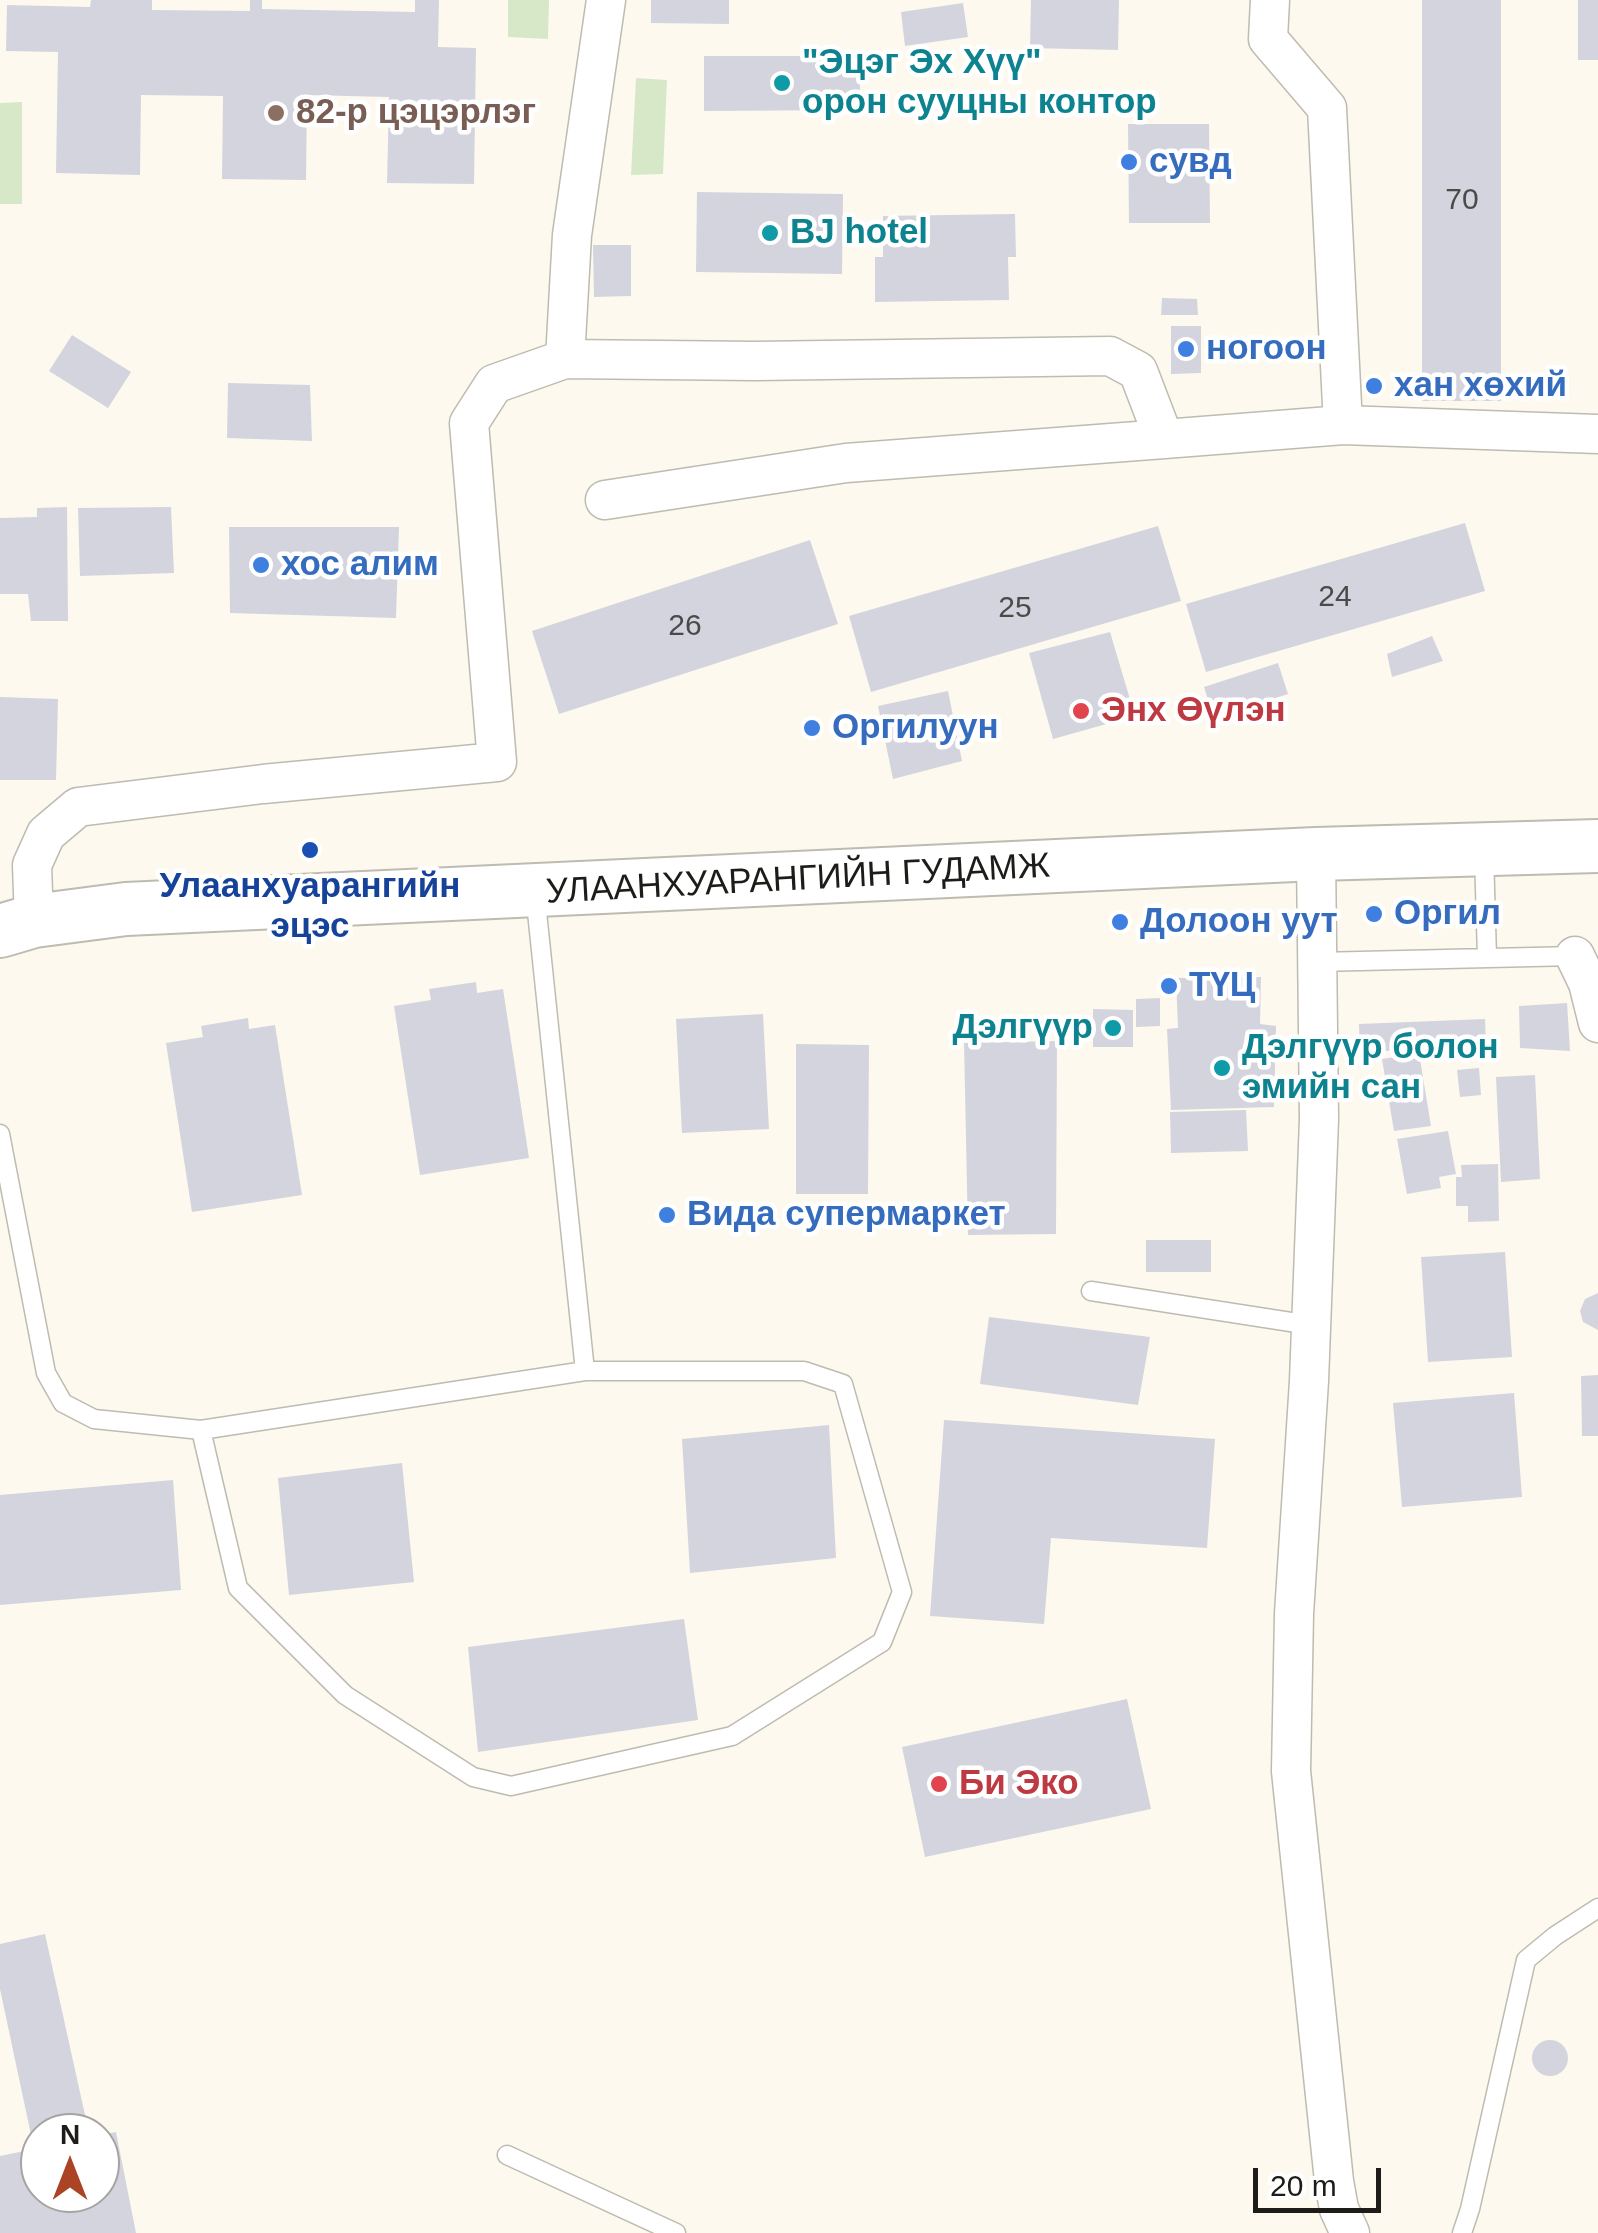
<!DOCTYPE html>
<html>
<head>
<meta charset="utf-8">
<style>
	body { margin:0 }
	#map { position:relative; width:1598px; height:2233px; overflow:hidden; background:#fdf9ee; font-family:Helvetica,sans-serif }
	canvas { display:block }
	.north { position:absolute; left:20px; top:2113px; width:100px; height:100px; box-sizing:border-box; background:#fff; border:2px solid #a5a4a3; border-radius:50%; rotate:0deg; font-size:28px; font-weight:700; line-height:40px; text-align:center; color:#1d1c18 }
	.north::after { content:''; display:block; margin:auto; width:35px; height:45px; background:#ab4325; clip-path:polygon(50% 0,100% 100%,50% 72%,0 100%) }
	.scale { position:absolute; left:1253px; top:2168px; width:128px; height:45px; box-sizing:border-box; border:5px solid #1d1c18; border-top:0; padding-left:12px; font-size:30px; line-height:35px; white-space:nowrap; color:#1d1c18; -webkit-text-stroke:8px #fff; paint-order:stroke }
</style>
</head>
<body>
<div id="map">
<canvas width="1598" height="2233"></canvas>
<div class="north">N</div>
<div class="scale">20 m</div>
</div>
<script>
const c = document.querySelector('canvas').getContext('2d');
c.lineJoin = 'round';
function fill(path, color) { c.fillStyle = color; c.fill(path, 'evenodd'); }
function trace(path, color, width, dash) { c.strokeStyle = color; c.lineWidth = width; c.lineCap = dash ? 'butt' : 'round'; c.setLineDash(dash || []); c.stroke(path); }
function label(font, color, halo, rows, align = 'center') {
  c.font = font + ' Helvetica,sans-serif'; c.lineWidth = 9; c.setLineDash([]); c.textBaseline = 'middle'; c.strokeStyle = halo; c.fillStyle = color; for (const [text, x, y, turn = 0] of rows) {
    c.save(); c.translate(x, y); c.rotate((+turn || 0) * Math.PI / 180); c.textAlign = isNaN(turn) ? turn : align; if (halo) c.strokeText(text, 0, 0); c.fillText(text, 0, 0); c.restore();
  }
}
const green = new Path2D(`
	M508,0h41l-1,39 -40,-2z
	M636,78l31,2 -4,94 -32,1z
	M22,102v102h-22v-101z`);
const building = new Path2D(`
	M91,0h61v10l98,1v-11h12v9l153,3v-12h24l-1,47 38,1 -2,136 -87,-1 2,-86 -82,-2 -1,85 -84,-1 1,-83 -82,-1 -1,80 -84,-2 2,-121 -52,-1 1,-46 83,2z
	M651,0h78v24l-78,-1z
	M1031,0h88l-1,50 -88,-2z
	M1422,0h79v401h-79z
	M1578,0h20v60h-20z
	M963,3l5,34 -63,9 -4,-34z
	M704,56h156v54l-156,1z
	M1128,124h81l1,99h-81z
	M697,192l146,2 -1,80 -146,-2z
	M1015,214l1,43h-8l1,43 -134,2v-45h8v-41z
	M593,245h38v51l-37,1z
	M1162,298l35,1 1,16h-37z
	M1171,326h30v47l-30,1z
	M72,335l59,37 -23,36 -59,-37z
	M228,383l82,2 2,56 -85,-3z
	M67,507l1,114h-37l-3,-27h-28v-76l37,-1v-9z
	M171,507l3,66 -94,3 -2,-68z
	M1465,523l20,68 -279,81 -20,-68z
	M1158,526l23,75 -310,91 -22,-76z
	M229,527h170l-3,91 -166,-5z
	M810,540l28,84 -279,90 -27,-83z
	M1110,632l25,84 -82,23 -24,-86z
	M1432,636l11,25 -51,16 -5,-23z
	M1278,663l10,31 -74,24 -10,-31z
	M948,691l14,70 -69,18 -15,-73z
	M0,697l58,2 -2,81h-56z
	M1261,977l-1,47 16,2 -2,81 -103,3 -4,-81 11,-1 -2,-50z
	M476,982l1,11 26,-4 26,169 -109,17 -26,-169 37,-6 -2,-11z
	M1160,998v28l-24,1v-28z
	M1567,1003l3,48 -50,-3 -1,-42z
	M1093,1009l40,1v37h-40z
	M763,1014l6,115 -87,4 -6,-114z
	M248,1018l1,11 26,-4 27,170 -110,17 -26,-169 37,-6 -2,-11z
	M1485,1019l1,28 -126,5 -1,-28z
	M1057,1041l-1,193 -88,1 -4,-192z
	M796,1044l73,1 -1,149h-72z
	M1419,1053l12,73 -37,5 -12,-72z
	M1479,1068l2,27 -21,2 -3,-27z
	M1535,1075l5,104 -39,3 -5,-105z
	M1246,1110l2,41 -77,2 -1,-41z
	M1448,1131l8,43 -17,3 2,11 -34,6 -10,-55z
	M1498,1164l1,57 -31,1v-16h-12v-29h6l-1,-12z
	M1146,1240h65v32h-65z
	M1505,1252l7,105 -84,5 -7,-105z
	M1598,1293v37l-15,-8 -3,-11 5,-12z
	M989,1317l161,20 -12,68 -158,-21z
	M1598,1375v61h-16l-1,-60z
	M1514,1393l8,104 -120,10 -9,-104z
	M944,1420l271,19 -8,109 -156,-10 -7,86 -114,-8z
	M829,1425l7,133 -146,15 -8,-134z
	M402,1463l12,119 -125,13 -11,-117z
	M173,1480l8,110 -181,15v-110z
	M684,1619l14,101 -220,32 -10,-105z
	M1127,1699l24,110 -226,48 -23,-110z
	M45,1934l44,199h-49v60h60v-58l16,-3 20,101h-136v-77l34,-7 -34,-160v-45z
	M1532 2058a18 18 0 1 1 36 0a18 18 0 1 1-36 0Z`);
const service = new Path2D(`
	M1484,853l3,105
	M535,893l50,478
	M1317,962l258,-6
	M0,1134l46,239 17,30 31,16 107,11 384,-59h219l39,13 59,208 -20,50 -150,94 -221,50 -38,-9 -128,-82 -107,-107 -37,-158
	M1091,1291l219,34
	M507,2155l169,78
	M1462,2233l8,-24 56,-249 29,-24 43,-28`);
const minor = new Path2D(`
	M606,0l-34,235 -7,124 190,2 355,-5 28,15 26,68 179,-14
	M1270,0l-2,39 59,69 16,317 255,9
	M605,500l241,-37 318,-24
	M1316,854l3,265 -10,262 -15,233 -3,157 43,410 5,28 11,24
	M34,921l-2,-56 14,-31 32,-27 185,-23 234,-22 -28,-339 25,-39 71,-25
	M1575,956l13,27 10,40`);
const secondary = new Path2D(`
	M0,931l34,-10 92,-12 1190,-55 282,-8`);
const markers = [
	[782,83,10,"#0f9aa8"],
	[276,113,10,"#8d6e63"],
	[1129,162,10,"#3f7fe0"],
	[770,233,10,"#0f9aa8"],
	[1186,349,10,"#3f7fe0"],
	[1374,386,10,"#3f7fe0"],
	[261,565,10,"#3f7fe0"],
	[1081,711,10,"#e0444e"],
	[812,728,10,"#3f7fe0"],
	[310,850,10,"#1a4fb4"],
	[1374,914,10,"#3f7fe0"],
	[1120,922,10,"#3f7fe0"],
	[1169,986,10,"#3f7fe0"],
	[1113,1028,10,"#0f9aa8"],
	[1222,1068,10,"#0f9aa8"],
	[667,1215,10,"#3f7fe0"],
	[939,1784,10,"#e0444e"]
];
const numberNames = [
	["70",1462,201],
	["24",1335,598],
	["25",1015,609],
	["26",685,627]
];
const cultureNames = [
	["\"Эцэг Эх Хүү\"",802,63],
	["орон сууцны контор",802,103],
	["BJ hotel",790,233],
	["Дэлгүүр",1093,1028,"right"],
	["Дэлгүүр болон",1242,1048],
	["эмийн сан",1242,1088]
];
const educationNames = [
	["82-р цэцэрлэг",296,113]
];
const shopNames = [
	["сувд",1149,162],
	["ногоон",1206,349],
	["хан хөхий",1394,386],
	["хос алим",281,565],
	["Оргилуун",832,728],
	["Оргил",1394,914],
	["Долоон уут",1140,922],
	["ТҮЦ",1189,986],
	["Вида супермаркет",687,1215]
];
const healthNames = [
	["Энх Өүлэн",1101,711],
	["Би Эко",959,1784]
];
const streetNames = [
	["УЛААНХУАРАНГИЙН ГУДАМЖ",798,880,-3]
];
const transitNames = [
	["Улаанхуарангийн",310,887],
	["эцэс",310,927]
];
fill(green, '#d7e8c9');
fill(building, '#d4d4df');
trace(service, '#bebbb0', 21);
trace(minor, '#bebbb0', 41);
trace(secondary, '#bebbb0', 56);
trace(service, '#fff', 18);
trace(minor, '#fff', 38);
trace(secondary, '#fff', 52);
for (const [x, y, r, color] of markers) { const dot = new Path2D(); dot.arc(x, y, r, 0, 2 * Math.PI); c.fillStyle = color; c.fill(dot); trace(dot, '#fff', 4); }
label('30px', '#4b4a4a', null, numberNames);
label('bold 35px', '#0d838f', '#fff', cultureNames, 'left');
label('bold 35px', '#785e54', '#fff', educationNames, 'left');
label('bold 35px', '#366cbe', '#fff', shopNames, 'left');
label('bold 35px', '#be3a42', '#fff', healthNames, 'left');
label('35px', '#1d1c18', '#fff', streetNames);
label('bold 35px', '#164399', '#fff', transitNames);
</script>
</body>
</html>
